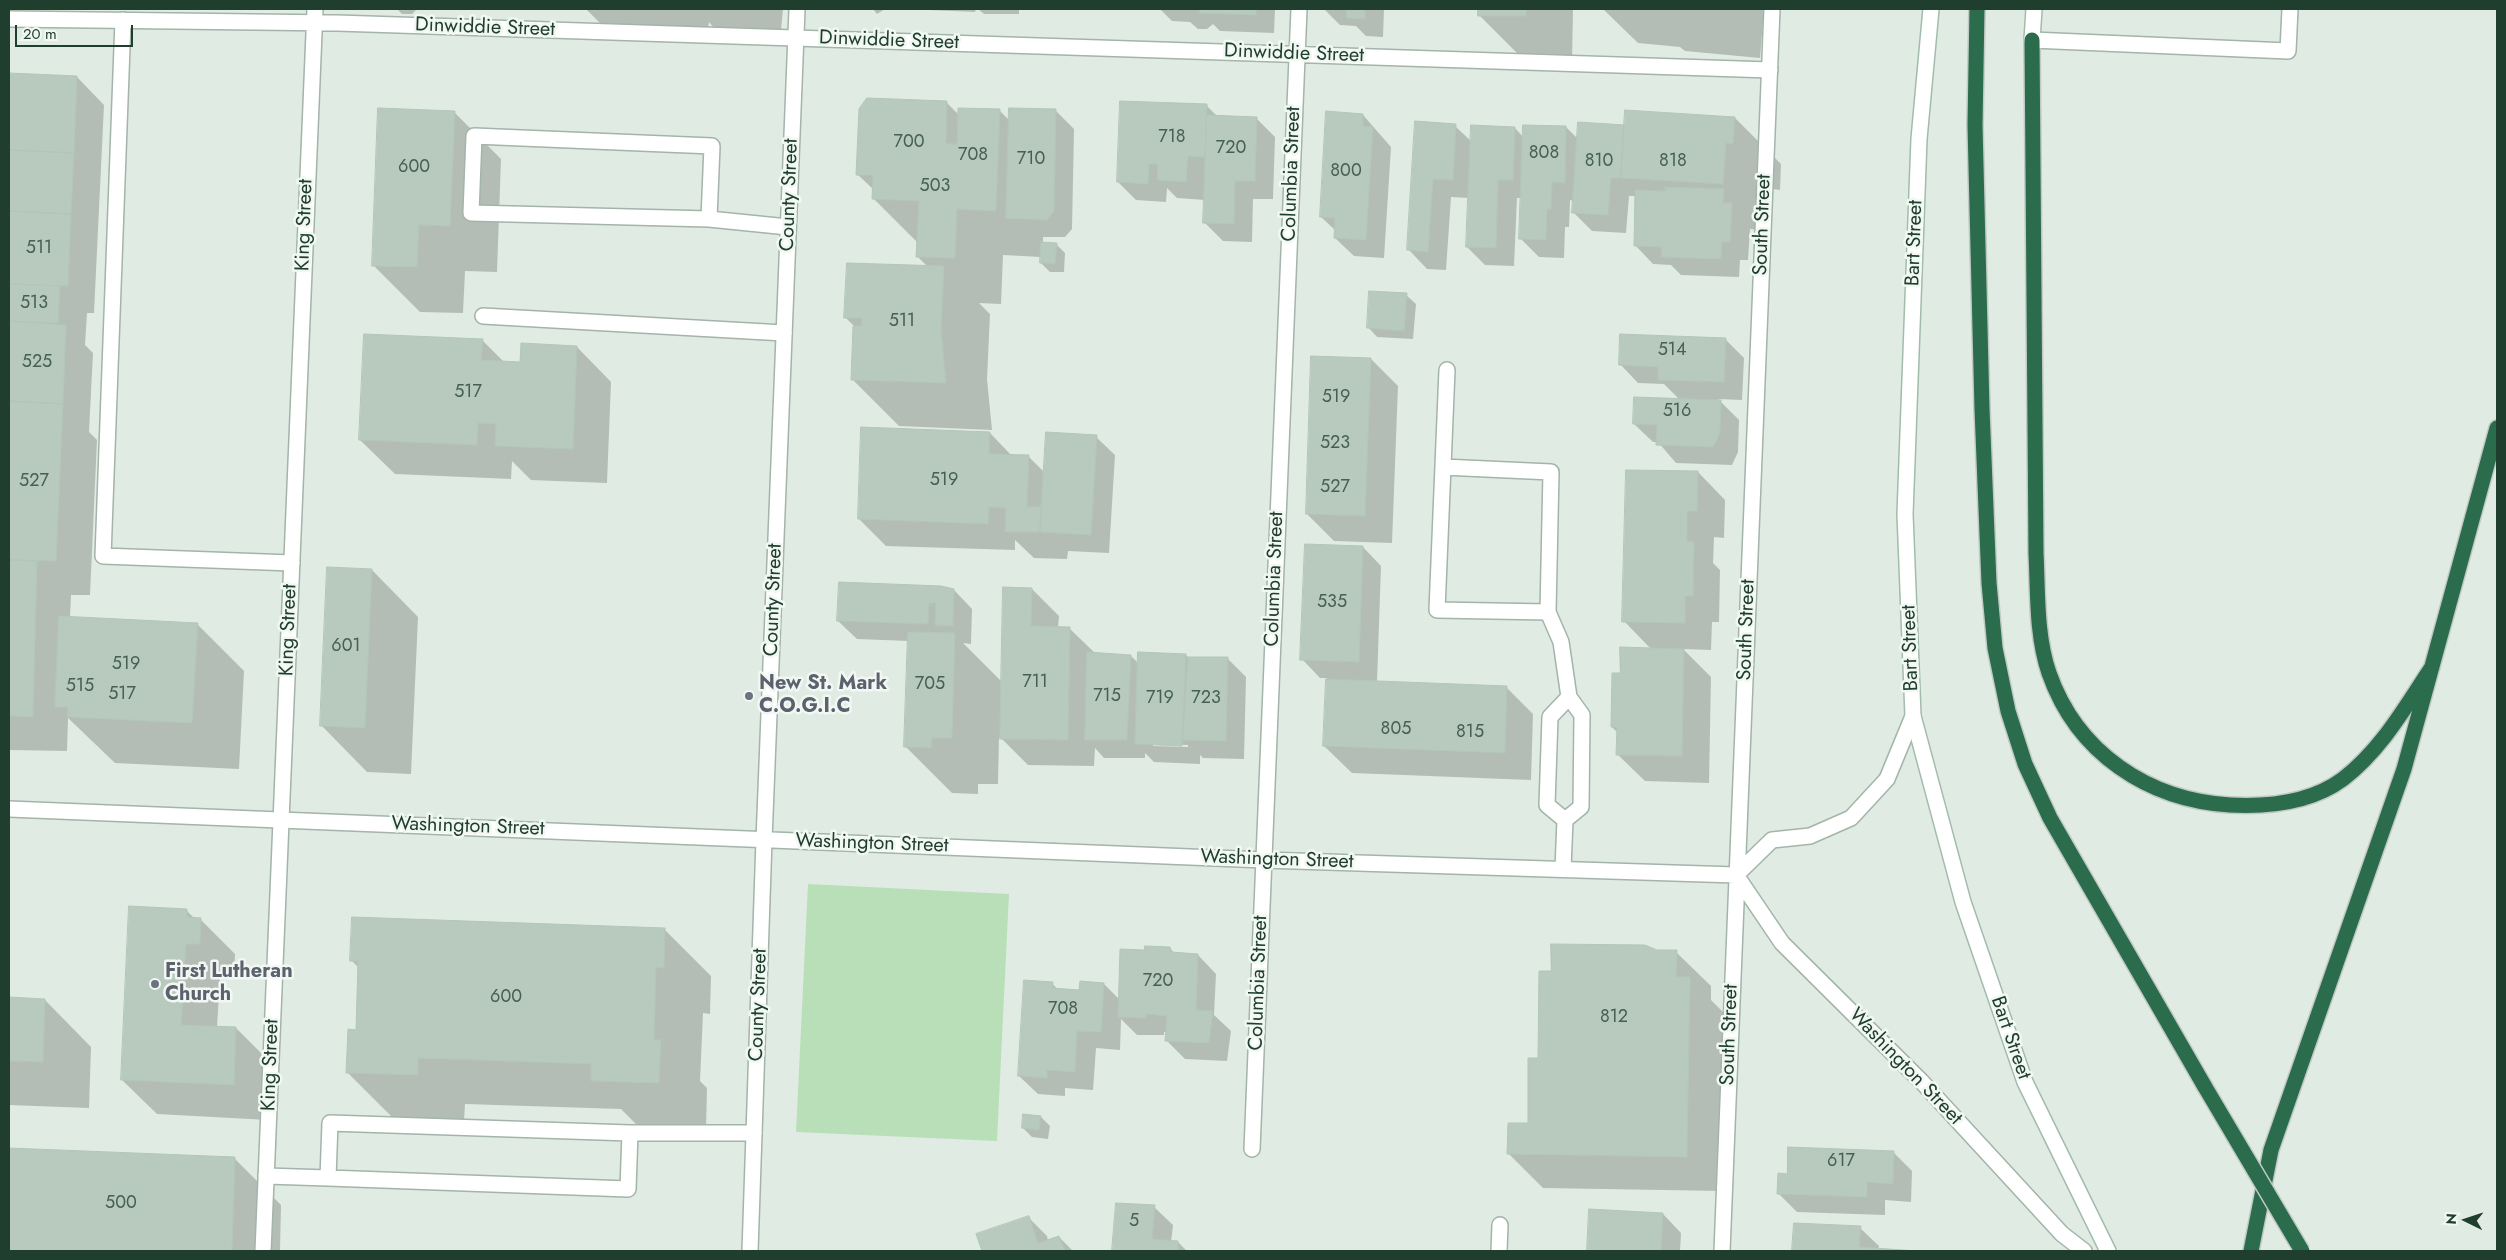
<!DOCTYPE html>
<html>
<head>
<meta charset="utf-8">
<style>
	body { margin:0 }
	#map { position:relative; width:2506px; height:1260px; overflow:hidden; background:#e0ece3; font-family:Jost,sans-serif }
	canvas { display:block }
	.frame { position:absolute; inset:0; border:10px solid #203e2d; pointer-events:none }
	.north { position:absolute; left:2441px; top:1195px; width:50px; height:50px; -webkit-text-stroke:4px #f1f8f3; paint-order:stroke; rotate:274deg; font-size:14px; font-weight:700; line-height:20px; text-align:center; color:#203e2d }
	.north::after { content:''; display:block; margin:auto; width:18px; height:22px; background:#203e2d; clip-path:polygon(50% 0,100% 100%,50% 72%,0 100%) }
	.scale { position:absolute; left:15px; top:25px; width:118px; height:22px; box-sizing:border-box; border:2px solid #203e2d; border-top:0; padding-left:6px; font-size:15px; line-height:18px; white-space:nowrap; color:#203e2d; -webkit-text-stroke:4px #f1f8f3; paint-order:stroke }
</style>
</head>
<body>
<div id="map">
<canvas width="2506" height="1260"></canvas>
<div class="frame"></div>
<div class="north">N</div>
<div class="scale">20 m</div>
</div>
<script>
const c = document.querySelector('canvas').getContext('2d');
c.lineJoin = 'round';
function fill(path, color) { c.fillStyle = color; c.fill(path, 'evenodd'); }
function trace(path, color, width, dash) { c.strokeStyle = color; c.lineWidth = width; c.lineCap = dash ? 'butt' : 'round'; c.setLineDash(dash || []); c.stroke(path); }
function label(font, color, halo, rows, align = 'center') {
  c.font = font + ' Jost,sans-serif'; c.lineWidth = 5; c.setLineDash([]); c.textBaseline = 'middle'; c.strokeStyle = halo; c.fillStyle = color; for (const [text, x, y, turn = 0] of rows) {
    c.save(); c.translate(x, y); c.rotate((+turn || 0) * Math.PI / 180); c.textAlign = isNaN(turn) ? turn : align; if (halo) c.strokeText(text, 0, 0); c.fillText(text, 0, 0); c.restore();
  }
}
const green = new Path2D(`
	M808,884l201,10 -12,247 -201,-9z`);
const shadow = new Path2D(`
	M397,9h20l-5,5h-10z
	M586,9h197l-2,21 -67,-2 -5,-6 -1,6 -108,-5z
	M873,9h12l-8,5z
	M905,9h71l-1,3z
	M978,9h41v5h-35z
	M1160,9h115l-1,24 -54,-2 -7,-7 -6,5h-9l-8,-7 -18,-1z
	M1324,9h60l-1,28 -17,-1 -10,-10 -16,-1z
	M1479,9h94l-1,54 -46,-1 -47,-47z
	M1603,9h161l-4,49 -75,-7 -5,-4 -42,-4z
	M9,74l68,3 27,28 -10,208h-7l-2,32 8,8 -4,79 8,8 -7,155h-19l-1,23 127,6 47,47 -5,98 -124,-6 -47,-45 -1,33 -58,-1z
	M947,103l12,12 40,-5 11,11 46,-10 18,18 -2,100 -7,8h-22v7h13l9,9 -1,19h-14l-9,-9v-6l-38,-2 -2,49 -22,-1 11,11 -3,65 5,51 -93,-4 -46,-46 1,-54 -9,-9 83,-50 -11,-11 1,-13 -45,-45 1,-8 -17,-16z
	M1207,106l11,11 38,1 19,19 -2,62h-20l-1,43 -29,-1 -19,-19 1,-22 -28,-2 -10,-10 -1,14 -30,-2 -18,-18z
	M454,112l47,47 -4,113 -32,-1 -2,42 -43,-1 -47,-47z
	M1363,115l28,32 -7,111 -30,-2 -19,-18 1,-7 -15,-14z
	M1735,118l46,46 -1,26 -8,-1 -2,42 -20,-2 -2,31h-8l-1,17 -58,-2 -10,-10 -18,-1 -18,-19 1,-49h-7l-3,37 -34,-2 -18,-18v-12l-4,-1 -1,27h-4l-1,31 -25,-1 -19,-19 2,-40h-5l-3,68 -29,-1 -18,-18 2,-49 -18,-1 -5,73 -19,-1 -18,-19 7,-127 39,3 17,16 43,-14 8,9 43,-10 12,12 46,-13 2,2z
	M1406,295l10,9 -3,35 -36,-2 -9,-10z
	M1725,339l19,19 -2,42 -24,-1 21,21 -1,32 -6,13 -56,-2 -18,-21h-5l-19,-18 46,-24 -16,-16 -26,-1 -18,-19z
	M482,340l23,23h16l56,-16 34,35 -4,101 -76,-3 -19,-19 -1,18 -116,-5 -35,-34z
	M1371,359l27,27 -6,157 -58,-2 -27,-27z
	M990,433l22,23h16l17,17 51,-36 19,18 -6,98 -41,-2 -1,8 -33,-1 -19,-18v10l-129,-4 -27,-27z
	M1698,472l27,28 -1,38 -10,-1 -1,26 7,7 -1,52h-7l-1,28 -28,-1 28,28 -2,106 -64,-2 -28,-27 1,-21 -6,-6 9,-52 30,-26 -27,-28z
	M1363,547l18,19 -4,116 129,5 27,27 -2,66 -179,-7 -28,-27 3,-68h-7l-18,-19z
	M372,570l46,47 -7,157 -44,-2 -46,-47z
	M1032,589l27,27 -1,12h11l27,26 35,2 8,8 47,-9 3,3h38l19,19 -2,82 -41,-1 -3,-3v9l-46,-2 -9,-9v5h-41l-9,-10 -1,18 -66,-1 -29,-29 -1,48h-20v10l-26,-1 -47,-47 4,-105 -52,-2 -19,-18 116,-31 18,19 -1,35 -8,-1 39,39zM1153,744l35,1v2l-35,-1z
	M186,910l9,9h5l35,35 -1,24h-14l-3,49 19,1 35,35 -3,57 -111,-6 -35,-34z
	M664,929l47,47 -1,38 -7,-1 -3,68 7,7 -1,41 -67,-2 -18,-18 -156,-5 -1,17 -70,-2 -47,-47 10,-41 2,-63 -8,-8z
	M1170,948l5,6 23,1 18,19 -2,41 17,16 -4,30 -42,-2 -18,-18v-9h-3v3h-27l-16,-16 -1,31 -24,-2 -3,42 -28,-2v8l-27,-2 -19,-18 33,-93 6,7 22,1 24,-7 15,15 26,-48z
	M1676,952l35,34v14l13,13 -2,178 -179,-3 -34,-34 20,-29 24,-152z
	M9,999l36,1 46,47 -2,61 -80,-3z
	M1024,1116l17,1 9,9 -2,13 -16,-2 -9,-9z
	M9,1149l226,10 46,46 -1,46h-271z
	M1893,1152l19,19 -1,31 -26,-2v15l-88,-3 -18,-18 9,-19z
	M1117,1204l37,3 19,18 -2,17h7l9,9h-73z
	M1590,1210l73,4 18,19 -1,18h-92z
	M1028,1217l19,19 1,5 11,-4 14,14h-90l-6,-16z
	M1795,1224l65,4 19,18 -1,3 33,2h-118z`);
const building = new Path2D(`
	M1200,9h56v6l-56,-2z
	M1347,9h18v10l-18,-1z
	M1478,9h48v7h-48z
	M9,73l68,3 -3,77 -65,-3z
	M867,98l80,3 -1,43h11l1,-36 42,1 -4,102 -39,-2 -2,49 -39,-1 3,-56 -47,-2 1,-24h-17l3,-66z
	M1120,101l87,3 -2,53 -17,-1 -2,26 -29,-2 1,-16h-9l-1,20 -31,-2z
	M378,108l77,3 -5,115 -31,-1 -2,42 -45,-1z
	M1009,108l47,1 -2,102 -7,9 -41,-2z
	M1625,110l110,7 -2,27 -7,-1 -3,41 -102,-6z
	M1326,111l37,3v12l10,1 -7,113 -32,-2 1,-20 -15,-1z
	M1207,115l50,2 -2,64h-20l-1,43 -31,-1z
	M1415,121l41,3 -3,56 -20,-1 -5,73 -21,-2z
	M1578,122l46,3 -3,53h-10l-3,37 -36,-2z
	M1471,125l44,2 -2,53h-15l-2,68 -30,-1z
	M1523,125l43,1 -1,57 -13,-1 -1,27h-4l-1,31 -27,-1z
	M9,150l65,3 -3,61 -62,-3z
	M1665,187l59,2 -1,14h9l-2,39h-8l-1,17 -60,-2 1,-10 -28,-1 1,-56 30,1z
	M9,211l62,3 -3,72 -59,-2z
	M1041,242l16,1 -2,21 -15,-1z
	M847,263l97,3 -3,65 5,52 -95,-3 2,-54h9v-8h-18z
	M9,284l51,2 -2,37 -49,-2z
	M1369,291l38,2 -3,38 -37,-3z
	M9,321l57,4 -3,79 -54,-3z
	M364,334l119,5 -2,21 39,2 1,-19 56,3 -4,103 -78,-3 1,-22 -18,-1 -1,22 -118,-5z
	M1620,334l106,4 -2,44 -66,-2v-13l-39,-2z
	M1311,356l60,2 -6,158 -59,-2z
	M1634,397l87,3 -1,33 -7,14 -57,-2 1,-20 -24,-1z
	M9,401l54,3 -7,157 -47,-1z
	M861,427l129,5 -1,22 40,1 -2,52h15l-2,25h-35l1,-24 -17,-1 -1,17 -130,-5z
	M1046,432l51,3 -6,100 -51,-3z
	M1626,470l72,1 -1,40h-10v30l7,1 -1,54h-8v27l-63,-1z
	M1305,544l58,2 -4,116 -59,-2z
	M9,560l28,1 -4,156 -24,-1z
	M327,567l45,2 -7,159 -45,-2z
	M839,582l102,4 13,3 -1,37 -18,-1 1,-22h-7l-1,21 -91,-3z
	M1003,587l29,1 -1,38 39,1 -2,113 -68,-1z
	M59,616l139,7 -6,100 -125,-6 1,-10h-13z
	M908,632l47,1 -3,105h-20l-1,10 -27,-1z
	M1620,647l64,2 -2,107 -66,-1 1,-28h-6l1,-54h8z
	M1087,652l44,3 -4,85h-42z
	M1138,652l48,2 -4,92 -47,-2z
	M1188,657h40l-2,84 -43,-1z
	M1326,679l181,7 -2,67 -182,-7z
	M129,906l58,3v8l14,1 -1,26h-14l-5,81 55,2 -2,58 -113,-5z
	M352,917l313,11 -1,40 -8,-1 -2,73h7l-2,43 -68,-2v-17l-173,-6v17l-72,-2 2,-44 8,1 2,-69h-8z
	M1551,944l94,1 12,5h20l-1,27h14l-3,180 -180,-3 1,-31h20v-65h10l1,-87h12z
	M1145,946l25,1 1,5 27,2 -2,56 17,1 -4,32 -44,-2 2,-25 -21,-2v4l-28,-1 2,-68 24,1z
	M1024,980l29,2 -1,6 27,2 1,-9 24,2 -3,49 -24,-1 -2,41 -28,-2v8l-29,-2z
	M9,997l36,2 -2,63 -34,-1z
	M1023,1114l18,2 -2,14 -17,-2z
	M1788,1147l106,4 -1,33 -26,-2v15l-90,-3 1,-21 9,1z
	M9,1148l226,9 -3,94h-223z
	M1116,1203l39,2 -3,34 26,2v10h-66z
	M1589,1209l74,4 -2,38h-74z
	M1029,1216l9,27 21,-7 6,15h-83l-6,-17z
	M1794,1223l67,3 -2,21 59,4h-126z`);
const service = new Path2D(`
	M123,20l-20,536 189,7
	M2032,40l256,11 2,-42
	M709,219l3,-73 -238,-10 -3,77 238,6 79,8
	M483,316l301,17
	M1447,370l-10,240 111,2 13,30 8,55 13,18 -1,92 -16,13 -2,49
	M1443,467l108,5 -3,140
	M1565,820l-18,-15 3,-88 19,-20
	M630,1133l-2,56 -300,-11 2,-55 300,10h124
	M266,1176l62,2
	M1499,1251l1,-26`);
const minor = new Path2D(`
	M9,19l328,4 1433,47
	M1252,1149l47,-1140
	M263,1251l52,-1242`);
const tertiary = new Path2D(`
	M9,809l1255,51 472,15 36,-35 38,-4 41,-18 36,-39 26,-63
	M1736,875l46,68 140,139 140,152 22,17
	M750,1251l14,-411 33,-831
	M1722,1251l50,-1242`);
const secondary = new Path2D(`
	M1931,9l-12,130 -14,375 8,202 50,186 62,180 83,169
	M2032,40l2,-31`);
const motorway = new Path2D(`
	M1977,9l-2,116 7,284 7,174 6,65 13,63 17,53 25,54 155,269
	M2032,40l4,513c2,39 0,82 13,120 28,80 99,127 181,132 38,2 82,-3 113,-26 39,-30 62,-72 89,-112
	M2251,1251l20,-101 133,-381 93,-341`);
const motorwayBridge = new Path2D(`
	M2205,1087l97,164`);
const markers = [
	[749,696,5,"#6b7280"],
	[155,984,5,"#6b7280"]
];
const numberNames = [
	["718",1172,138],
	["700",909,143],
	["720",1231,149],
	["808",1544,154],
	["708",973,156],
	["710",1031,160],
	["810",1599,162],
	["818",1673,162],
	["600",414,168],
	["800",1346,172],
	["503",935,187],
	["511",39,249],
	["513",34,304],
	["511",902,322],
	["514",1672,351],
	["525",37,363],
	["517",468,393],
	["519",1336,398],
	["516",1677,412],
	["523",1335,444],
	["519",944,481],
	["527",34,482],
	["527",1335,488],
	["535",1332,603],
	["601",346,647],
	["519",126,665],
	["711",1035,683],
	["705",930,685],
	["515",80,687],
	["517",122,695],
	["715",1107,697],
	["719",1160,699],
	["723",1206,699],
	["805",1396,730],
	["815",1470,733],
	["720",1158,982],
	["600",506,998],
	["708",1063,1010],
	["812",1614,1018],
	["617",1841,1162],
	["500",121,1204],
	["5",1134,1222]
];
const streetNames = [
	["Dinwiddie Street",485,28,2],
	["Dinwiddie Street",889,41,2],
	["Dinwiddie Street",1294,54,2],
	["Columbia Street",1292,174,-88],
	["County Street",790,195,-88],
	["King Street",305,225,-88],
	["South Street",1763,225,-88],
	["Bart Street",1915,243,-88],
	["Columbia Street",1275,579,-88],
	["County Street",774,600,-88],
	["King Street",289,630,-88],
	["South Street",1747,630,-88],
	["Bart Street",1911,648,-92],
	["Washington Street",468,827,2],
	["Washington Street",872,844,2],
	["Washington Street",1277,860,2],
	["Columbia Street",1259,983,-88],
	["County Street",759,1005,-88],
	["South Street",1730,1035,-88],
	["Bart Street",2010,1038,71],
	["King Street",271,1065,-88],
	["Washington Street",1905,1067,46]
];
const worshipNames = [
	["New St. Mark",759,684],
	["C.O.G.I.C",759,707],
	["First Lutheran",165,972],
	["Church",165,995]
];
fill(green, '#b8dfb8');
fill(shadow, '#0003');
fill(building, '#b8cabe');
trace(building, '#b2c6b8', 1);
trace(service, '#a3b4a9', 18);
trace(minor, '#a3b4a9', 18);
trace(tertiary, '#a3b4a9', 18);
trace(secondary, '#a1bcab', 18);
trace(motorway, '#c1c9c4', 18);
trace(service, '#fff', 15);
trace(minor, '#fff', 15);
trace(tertiary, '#fff', 15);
trace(secondary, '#fff', 15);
trace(motorway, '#2a6c4b', 15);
trace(motorwayBridge, '#c1c9c4', 18, []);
trace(motorwayBridge, '#2a6c4b', 15);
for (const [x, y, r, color] of markers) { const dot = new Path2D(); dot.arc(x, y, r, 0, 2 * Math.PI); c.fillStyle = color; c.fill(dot); trace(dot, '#f1f8f3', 2); }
label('18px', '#466151', null, numberNames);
label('20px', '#203e2d', '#f1f8f3', streetNames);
label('bold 20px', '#5b616d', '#f1f8f3', worshipNames, 'left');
</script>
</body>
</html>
